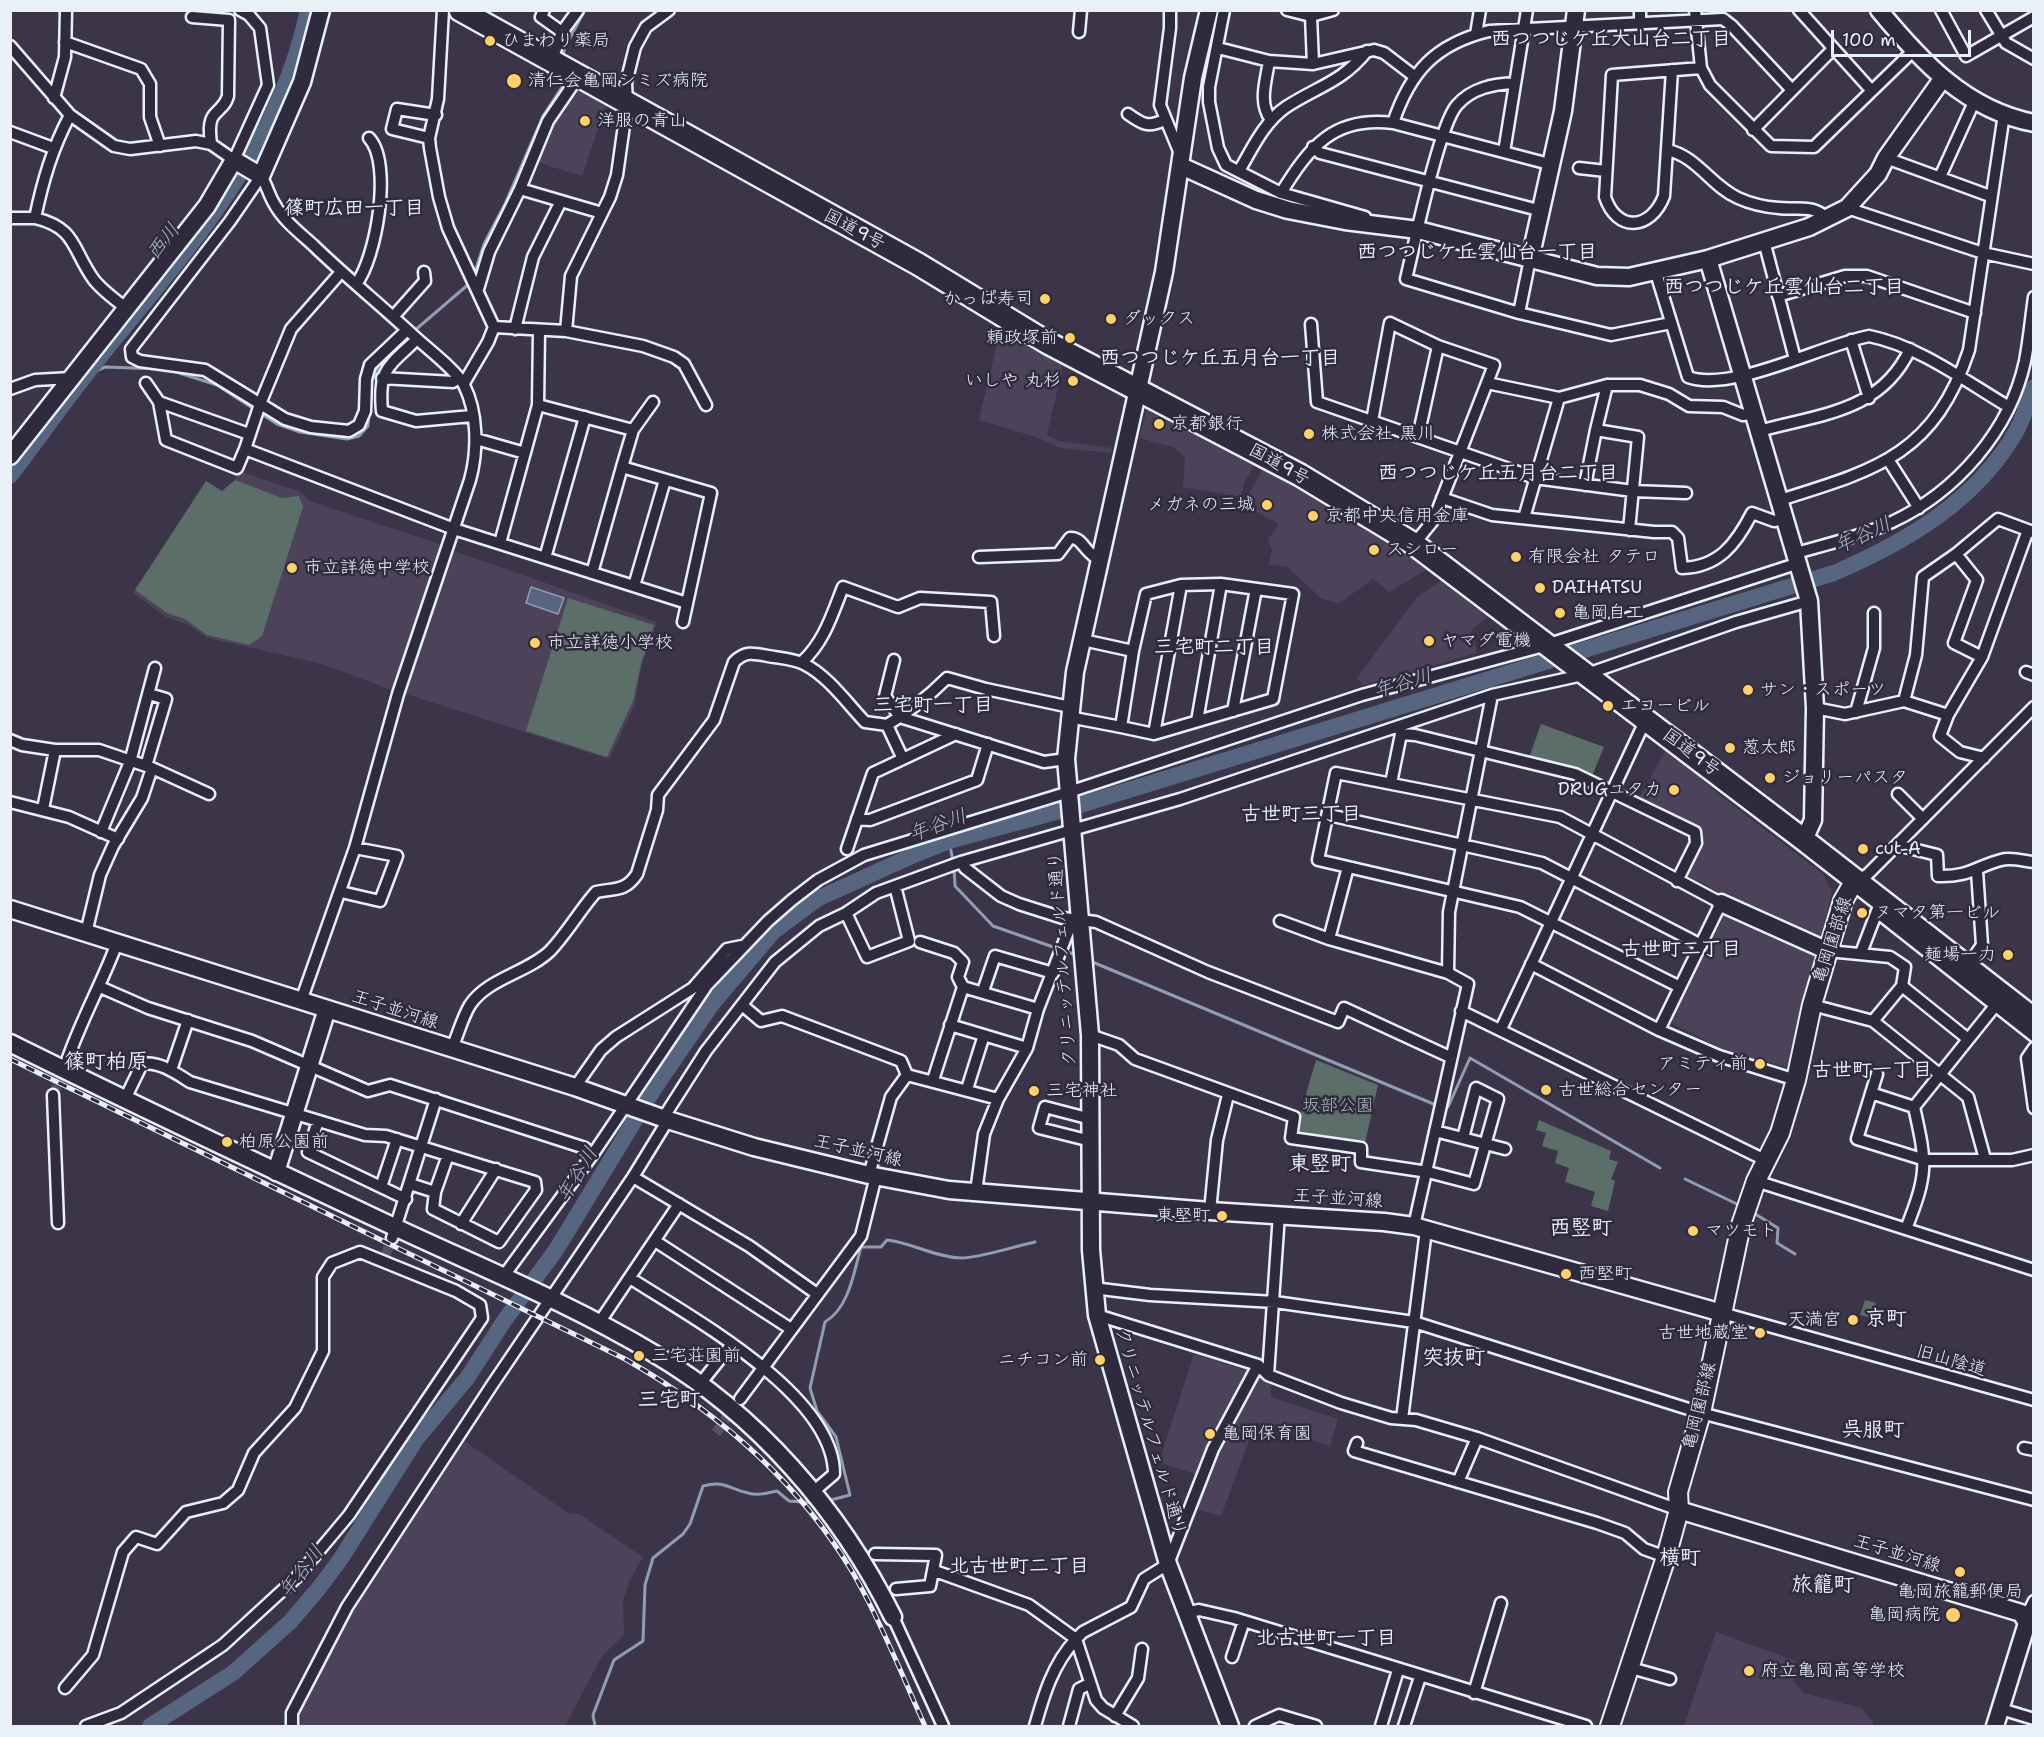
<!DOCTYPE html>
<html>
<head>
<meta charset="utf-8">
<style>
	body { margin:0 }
	#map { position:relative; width:2044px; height:1737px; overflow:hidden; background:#3c354a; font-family:"Shantell Sans",sans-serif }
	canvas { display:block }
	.frame { position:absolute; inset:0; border:12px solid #e8f1f8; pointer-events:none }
	.scale { position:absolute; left:1831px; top:30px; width:140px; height:27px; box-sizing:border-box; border:3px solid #e8f1f8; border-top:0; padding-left:8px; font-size:18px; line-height:21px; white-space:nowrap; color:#e8f1f8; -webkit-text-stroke:4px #2f2a3d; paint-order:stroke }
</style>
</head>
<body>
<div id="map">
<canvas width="2044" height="1737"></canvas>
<div class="frame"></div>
<div class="scale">100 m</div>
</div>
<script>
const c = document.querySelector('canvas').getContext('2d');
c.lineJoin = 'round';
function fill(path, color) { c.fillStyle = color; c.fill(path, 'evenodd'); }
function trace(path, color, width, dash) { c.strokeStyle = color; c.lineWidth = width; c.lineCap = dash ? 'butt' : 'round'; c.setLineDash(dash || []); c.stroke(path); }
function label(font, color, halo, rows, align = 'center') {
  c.font = font + ' "Shantell Sans","Klee One",sans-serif'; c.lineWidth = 5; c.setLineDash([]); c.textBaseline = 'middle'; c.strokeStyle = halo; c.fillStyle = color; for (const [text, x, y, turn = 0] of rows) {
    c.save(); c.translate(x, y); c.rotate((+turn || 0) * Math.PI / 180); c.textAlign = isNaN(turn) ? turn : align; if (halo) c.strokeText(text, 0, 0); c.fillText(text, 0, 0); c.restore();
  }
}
const built = new Path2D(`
	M576,87l31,16 -25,73 -46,-14 18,-44z
	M1001,327l38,22 24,17 -16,69 12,6 53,7 -1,5 -51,-5 -24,-11 -57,-17z
	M1147,410l107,56 -10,17 -3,14 -58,-10 2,-30 -12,-10 -34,-9z
	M1263,469l110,60 53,41 -37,22 -16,-13 -35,25 -17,-6 -35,-32 -17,-1 3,-15 -4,-11 11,-15 -36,-20z
	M239,471l62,21 8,9 133,44 -48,146 -72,-27 -114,-26 -21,-14 -21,-7 -33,-24 73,-112 16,10 13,-11z
	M454,551l203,71 -15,42 -7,40 -26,55 -206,-66z
	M1441,581l39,30 10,4 -19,15 6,23 -114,32 -6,-7 60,-81z
	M1668,746l44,43 111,85 9,17 -12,51 -135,-67 18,-36 -4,-8 -59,-34z
	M1727,911l89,43 -4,18 4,1 -22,96 -68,-18 -60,-31 55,-108z
	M1194,1354l77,24v19l67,22 -8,27 -74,-24 -35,94 -32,-9 9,-32 -39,-13z
	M463,1440l105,73 11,1 64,43 -14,25 -6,18 1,35 -22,21 -37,70h-264l-1,-21 55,-98z
	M1716,1632l80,29 -2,20 9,12 58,15 12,13v5h-189z`);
const green = new Path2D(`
	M235,480l47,18 17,-2 4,11 -41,129 -13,9 -42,-10 -22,-16 -18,-6 -32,-23 71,-109 16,10z
	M568,598l86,27 -13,39 -8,37 -26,56 -81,-26z
	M1541,724l63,23 -12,29 -63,-18z
	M1316,1060l62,25 -13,58 -66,-8 -4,-4z
	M1539,1120l72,31 -2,8 9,3 -7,17 4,2 -7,30 -17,-5 4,-14 -30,-10 4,-14 -14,-5 3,-12 -16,-5 4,-13 -10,-3z
	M1865,1300l11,3 -5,15 -11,-3z`);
const water = new Path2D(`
	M531,587l33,11 -6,16 -32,-11z`);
const stream = new Path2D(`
	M563,55l2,-8 20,-37
	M473,278l11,-34 21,-40 38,-88 21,-32
	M414,331l56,-48
	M173,371l44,14 60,39 23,8 47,7 12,-3 9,-10 3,-43 7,-16 32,-31
	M86,375l19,-8 56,2
	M949,841l4,20
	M954,868l1,18 38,40 83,29
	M1090,961l346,144 12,2 22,-49 190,110
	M1685,1179l56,27
	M1752,1212l26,16 -1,15 18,11
	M827,1501l23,-6 -14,-58 -19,-26 -7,-23 15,-66c24,-14 29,-50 36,-75h20l6,-7c26,3 47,17 74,18 19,0 54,-12 74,-16
	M595,1726l-2,-11 21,-55 29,-19 2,-56 8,-27 30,-24 7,-10 13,-38c23,-6 25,3 45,7 10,3 19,0 29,-2l12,10 26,2`);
const river = new Path2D(`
	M10,476c32,-42 61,-84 94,-124 87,-107 174,-202 204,-342
	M150,1726l83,-53 57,-51 29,-34 21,-28 77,-122 51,-61 36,-56 52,-71 96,-158 60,-88 61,-72 44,-33 97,-44 35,-14 118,-32 767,-236c72,-31 143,-72 183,-143 7,-13 11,-29 17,-43`);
const streetTunnel = new Path2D(`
	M53,1095l13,-31
	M385,1256l7,-18
	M716,1433l19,-27`);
const street = new Path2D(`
	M443,10l-5,89 -9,39 1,10 9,49 9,31 46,99 -6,15 -24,41
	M544,10l-3,7 21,15 -11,30
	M1170,10v18l-10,77 21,51
	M1224,10l-15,77v15l9,46 8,17 55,28 84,24
	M1287,10l24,6 22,-6
	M1640,10v13
	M1695,10l6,58 9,17 61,61 43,1 100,-97
	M1799,10l72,80
	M1941,10l25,46 68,-39
	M1986,10l20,33 28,16
	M1311,16l2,48
	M192,17l37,3 -1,76c-3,10 -7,11 -14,19 -6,7 -4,20 -3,29
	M562,32l16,-22
	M1079,32l2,-22
	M1476,34l4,-24
	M65,42l76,27 9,15v33l10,29
	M10,46l60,69 44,31 16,3 66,-8 15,3 23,16 34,-75 -8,-57 -11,-13 -9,-5
	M1218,48l51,13 44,3 61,-14 10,3 30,23
	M1269,61c-3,20 -11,42 2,59
	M1672,70l-8,126c-13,34 -47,37 -59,1l7,-122 89,-7
	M1515,83c-22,1 -43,5 -58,22 -18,20 -43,141 -51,174l113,34 92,22 60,-12
	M54,98l11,-41 1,-47
	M1128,114c14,10 20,14 36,6
	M1393,123c17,-51 42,-79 96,-92l234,-12 9,7 60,64
	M1753,130l80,-81
	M10,132l43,16
	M429,138l-37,-9 5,-20 39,6
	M1313,147l7,6 222,58
	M1667,150c30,6 44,36 71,48 13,6 27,9 41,10 14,2 32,-3 44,7l1,6
	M1504,152l23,-142
	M1886,158l104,38
	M1579,168l27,3
	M1239,171c13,-22 25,-49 47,-64 32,-21 55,-24 81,-56
	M1940,177l34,-75
	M520,189l82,24
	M1281,193c29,-47 53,-77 112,-70l160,42
	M1847,208l136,45 51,11
	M10,218h25c8,-38 17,-69 35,-103
	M35,218c42,10 37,32 59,62 9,11 20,19 32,28
	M1764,241l31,118
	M341,272l-50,57 -31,75 -15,45 209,80 233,74
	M1656,273l32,104c43,16 134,-32 181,-41 50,10 96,45 140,71
	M356,284c20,-25 37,-121 13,-146
	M478,289l11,-37 31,-63 28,-68 30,-44
	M1778,296l67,-20h22l108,37
	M1519,313l11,-54
	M393,317l32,-36 -1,-9
	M1311,324l6,78 218,76 98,13 53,2
	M494,327l72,4 77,15 31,11 10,7 22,41
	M515,329l18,-72 28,-56
	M539,331l-1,74 95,25 -11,37 89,26 -28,129
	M566,331l5,-55 39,-79 7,-22 10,-71 -1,-21 9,-36 11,-20 23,-17
	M417,339c-29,28 -39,30 -35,72l34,10 56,-5
	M1851,340l18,58
	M382,378l71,4 5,-5
	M146,383l13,19 7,38 71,28 8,-19
	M1487,383l72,15 -35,120
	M1607,385l-11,45 42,7 -9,93
	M10,389l25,-9 37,-2
	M1559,398l48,-13h33l29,9 20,12 34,1 20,8 11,-1
	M159,402l90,32
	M1372,421l18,-98 48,23 56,19 -56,144 -6,13 -18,22
	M633,430l20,-28
	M1759,431c61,-17 122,-19 151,-82
	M1418,437l20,-91
	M476,439l49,14
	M1889,461l30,47
	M1585,485l11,-55
	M1442,498l50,17 162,17h18l6,6 4,30c37,-1 54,-24 70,-55l22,8 12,-2
	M1780,500c96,-30 154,-45 189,-150l35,-236
	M500,543l38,-138
	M1796,553c32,-9 66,-17 96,-31 64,-30 118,-91 133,-161 4,-21 6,-43 9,-64
	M1956,554l21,26 -23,63 28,14
	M979,557l79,-3 12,-16c13,-1 14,15 30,22
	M545,558l40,-141
	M592,573l30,-106
	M1221,584l72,10 -20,105 -119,35 -33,-7 12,-76 13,-57 35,-9z
	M634,586l31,-106
	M1083,640l50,11
	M894,660l-9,36 15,21 144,45 22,-3
	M802,662c22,-20 30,-47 41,-75l55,20 22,-9 71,4 3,34
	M2026,672l8,3
	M1904,701l12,-46 7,-78 33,-23 42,-35 35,13
	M1815,708l30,6 59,-13 44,14
	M1233,711l23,-122
	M1856,712l18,-64v-35
	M1069,717l52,10
	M1197,721l24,-137
	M887,725l15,32
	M1154,734l27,-149
	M10,740l12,5 33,5h44l53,18 57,26
	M1984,758l-24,-6 -20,-16 8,-21 34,-58 46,-127
	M146,766l20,-67 -17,-5
	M1391,783l10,-49 14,1 160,39 120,58 1,11 -19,38
	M1898,794l25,25
	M10,802l59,15 49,22
	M43,809l12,-59
	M1329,815l213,48 159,82
	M857,819l13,1 107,-40 11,-36
	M101,832l29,-70 25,-94
	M1897,845l40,10 1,21c31,1 37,-9 63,-16 10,-3 22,1 33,2
	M847,849l26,-76 83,-39
	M961,862l4,6 36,28 18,8 44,14 33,4 112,50 130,50 6,-14 106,49
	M1855,880l12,-5 167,-168
	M341,892l39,9 17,-45 -42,-8
	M1877,912l157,124
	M846,913l21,44 42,-16 -14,-55
	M1280,921l49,18 119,34 20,11 -54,242
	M86,933l14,-58 13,-29 29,-48 10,-30
	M1329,939l19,-72
	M920,942l34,11 9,9 -5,15 5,10
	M1828,951l62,6 15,10 -3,19 -29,35
	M1861,953l18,-47
	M1531,964l128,66 60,26 77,24
	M1966,968l16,-23 -5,-74
	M1448,973l1,-61 43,-217
	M1902,986l66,53
	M100,987l48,21 104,33 116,50 22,-6 195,63
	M983,991l12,-35 58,17
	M301,1001l54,-153 43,-154 72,-214c8,-29 8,-67 -6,-95 -8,-15 -35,-35 -49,-48 -33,-31 -69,-60 -102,-92 -13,-12 -29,-24 -38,-40 -6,-9 -8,-20 -14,-29l-31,45 -99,128 1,8 8,4 65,9 80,49 26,8 38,4 10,-6 6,-14 1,-32 4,-14 37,-35
	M742,1005l19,16 21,-5 119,45 6,14 91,24
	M1812,1005l61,16 95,76 17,62
	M1461,1011l306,150
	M950,1025l77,23
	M1501,1029l145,-310
	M1659,1030l62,-127 -161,-86 -224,-44 -18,87 202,47 160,80
	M1090,1035l29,10 16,14 159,58 -3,21 70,10v14l67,10 46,12 24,-85 -22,-11 -13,50
	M452,1048c6,-13 10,-30 18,-43 18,-27 57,-32 80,-54 17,-18 30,-41 46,-59 19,-4 29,0 41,-18l20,-64 1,-15 56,-75 20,-58c11,-11 19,-9 34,-6 11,2 26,3 36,8 24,12 43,39 61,58l22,3c20,-12 44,-31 60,-47l39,11 84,18
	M2034,1048l-7,10 7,50
	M67,1061c14,-41 35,-78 50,-118
	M171,1070l17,-50
	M1877,1074l-20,65 68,21h87l22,-5
	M933,1080l30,-93 75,22
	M575,1087l26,-37 15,-13 77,-49 34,-39 15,-3
	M967,1089l17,-54
	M1871,1093l43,14
	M53,1095l5,128
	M125,1099l17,-35c17,-3 34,9 48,18l175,53 21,1 149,46 1,8 -37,52 -66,-33 2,-17
	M318,1121l-10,31 98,47
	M1435,1131l70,18
	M1091,1141l-52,-13 6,-21 46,12
	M869,1175l22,-78 16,-22
	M633,1177l116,69 68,48
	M1756,1181l278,89
	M410,1184l25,8 13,-37
	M381,1187l16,-48
	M976,1192l8,-58 14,-35 29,-51 11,-39 33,-85 9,-4
	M1210,1211l7,-71 11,-45
	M461,1224l35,-55
	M1906,1229c22,-56 21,-64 8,-122l81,-101
	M392,1238l44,-139
	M655,1241l136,88
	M503,1277l90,-123 114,-169 61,-64 24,-21 26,-20 46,-25 205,-63 293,-97 178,-48 259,-84
	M630,1278c60,39 204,116 204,196l-21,18
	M1093,1288l57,7 125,7 139,20 287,91 333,87
	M1722,1313l312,87
	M1097,1315l161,50 10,10 73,28 50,15 25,2 61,18 202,72
	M599,1323l80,-119
	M1268,1375l11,-161
	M700,1384l32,-40
	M740,1399l121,-163 15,-60
	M1402,1419l24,-189
	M1357,1443l-3,8 243,72 28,10 19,16 22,8
	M2024,1448l10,2
	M1458,1482l19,-44
	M875,1554l61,1 -6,31 -34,3
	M935,1571l94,34 47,34c-23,25 -32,55 -41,87
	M1185,1613l14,-3 35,8 352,108
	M893,1617l50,109
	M2026,1617l8,-16
	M1232,1657l12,-36
	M1631,1668l39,11
	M65,1688l28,-33 30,-103 13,-15 21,7 29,-32 37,-9 15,-13 16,-37 41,-45 28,-57v-74l9,-14 28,-11 96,39 24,14 2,13 -133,197 -52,62 -74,68 -102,68 -35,13
	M1474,1693l27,-90
	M2001,1709l33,10
	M1115,1716l23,-38 4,-29
	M292,1726v-13l55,-106 145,-222 141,-208 35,-57 -1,-8 39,-61 69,-89 44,-36 27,-13 30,-20 85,-31 219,-63 312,-104 95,-21 149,-52 73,-21
	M1069,1726l10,-37 10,-5
	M1133,1726l-30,-18 -7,-8 -20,-61 7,-7 48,-25 13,-28 24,-15 45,-115 45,-84
	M1255,1726l24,-11 37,11
	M1381,1726l17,-56
	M1404,1726l16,-49`);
const secondary = new Path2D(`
	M1209,10l-16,68 -29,194 -89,400 -9,87 24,276 1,215 6,65 71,249 62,162
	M1879,10c42,51 87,100 155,113
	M1181,166l75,34 32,10 57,11 73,9 179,46 32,1 79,-18 101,-32 38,-19 31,-34 8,-16 57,-80
	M1530,259l33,-148 13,-101
	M1708,259l101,342 6,107 -2,112 -9,20
	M10,456l197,-250 27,-46 27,16 41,-94 19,-72
	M1721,903l107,48
	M10,909l565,178 93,33 86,27 115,28 80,15 261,21 174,11 30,4 308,87
	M10,1043c125,62 250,121 376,180 89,42 182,79 267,130 104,61 187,157 240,264
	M276,1172l51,-163
	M1679,1510l342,103 6,10 -32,103`);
const primary = new Path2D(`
	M1610,1726l56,-169 13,-47 -1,-18 23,-79 40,-188 15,-44 24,-48 16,-53 16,-75 31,-104 12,-21`);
const highway = new Path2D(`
	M460,10l458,254 130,79 252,132 114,69 390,296 230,179`);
const rail = new Path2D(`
	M10,1059l615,300c93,53 173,122 228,214 28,49 49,102 72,153`);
const markers = [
	[490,41,6,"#ffd166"],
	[514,81,8,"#ffd166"],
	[585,121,6,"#ffd166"],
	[1045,299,6,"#ffd166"],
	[1111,319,6,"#ffd166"],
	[1070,338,6,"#ffd166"],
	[1073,381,6,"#ffd166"],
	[1159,424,6,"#ffd166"],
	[1309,434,6,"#ffd166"],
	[1267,505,6,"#ffd166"],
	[1313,516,6,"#ffd166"],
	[1374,550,6,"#ffd166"],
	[1516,557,6,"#ffd166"],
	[292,568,6,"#ffd166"],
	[1540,588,6,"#ffd166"],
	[1560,613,6,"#ffd166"],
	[1429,641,6,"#ffd166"],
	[535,643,6,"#ffd166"],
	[1748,690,6,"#ffd166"],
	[1608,706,6,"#ffd166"],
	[1730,748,6,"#ffd166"],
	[1770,778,6,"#ffd166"],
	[1674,790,6,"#ffd166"],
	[1863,849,6,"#ffd166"],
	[1862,913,6,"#ffd166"],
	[2008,955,6,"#ffd166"],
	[1760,1064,6,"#ffd166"],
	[1546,1090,6,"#ffd166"],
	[1034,1091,6,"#ffd166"],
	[227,1142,6,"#ffd166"],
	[1222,1216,6,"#ffd166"],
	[1693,1231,6,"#ffd166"],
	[1566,1274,6,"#ffd166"],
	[1853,1320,6,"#ffd166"],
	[1760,1333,6,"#ffd166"],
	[639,1356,6,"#ffd166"],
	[1100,1360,6,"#ffd166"],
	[1210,1434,6,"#ffd166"],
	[1960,1572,6,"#ffd166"],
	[1953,1615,8,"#ffd166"],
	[1749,1671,6,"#ffd166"]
];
const poiNames = [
	["ひまわり薬局",502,41],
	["清仁会亀岡シミズ病院",528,81],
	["洋服の青山",597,121],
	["かっぱ寿司",1033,299,"right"],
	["ダックス",1123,319],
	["頼政塚前",1058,338,"right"],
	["いしや 丸杉",1061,381,"right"],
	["京都銀行",1171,424],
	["株式会社 黒川",1321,434],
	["メガネの三城",1255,505,"right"],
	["京都中央信用金庫",1325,516],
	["スシロー",1386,550],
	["有限会社 タテロ",1528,557],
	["市立詳徳中学校",304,568],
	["DAIHATSU",1552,588],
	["亀岡自工",1572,613],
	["ヤマダ電機",1441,641],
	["市立詳徳小学校",547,643],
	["サン・スポーツ",1760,690],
	["エコービル",1620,706],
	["荵太郎",1742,748],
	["ジョリーパスタ",1782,778],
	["DRUGユタカ",1662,790,"right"],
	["cut-A",1875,849],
	["ヌマタ第一ビル",1874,913],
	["麺場一力",1996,955,"right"],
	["アミティ前",1748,1064,"right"],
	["古世総合センター",1558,1090],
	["三宅神社",1046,1091],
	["柏原公園前",239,1142],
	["東堅町",1210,1216,"right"],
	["マツモト",1705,1231],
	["西堅町",1578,1274],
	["天満宮",1841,1320,"right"],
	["古世地蔵堂",1748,1333,"right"],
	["三宅荘園前",651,1356],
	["ニチコン前",1088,1360,"right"],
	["亀岡保育園",1222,1434],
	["亀岡旅籠郵便局",1960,1592,"center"],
	["亀岡病院",1940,1615,"right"],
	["府立亀岡高等学校",1761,1671]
];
const streetNames = [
	["国道9号",854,230,28],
	["国道9号",1279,465,29],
	["国道9号",1691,753,37],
	["亀岡園部線",1833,940,-72],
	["クリニッテルフェルド通り",1063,959,-94],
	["王子並河線",395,1010,18],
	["王子並河線",858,1151,13],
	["王子並河線",1338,1199,4],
	["旧山陰道",1951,1361,16],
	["亀岡園部線",1700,1406,-76],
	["クリニッテルフェルド通り",1150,1432,74],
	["王子並河線",1897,1554,17]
];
const parkNames = [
	["坂部公園",1338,1106]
];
const neighbourhoodNames = [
	["西つつじケ丘大山台二丁目",1611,40],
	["篠町広田一丁目",354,209],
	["西つつじケ丘雲仙台一丁目",1477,253],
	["西つつじケ丘雲仙台二丁目",1784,288],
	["西つつじケ丘五月台一丁目",1220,359],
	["西つつじケ丘五月台二丁目",1498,474],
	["三宅町二丁目",1214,648],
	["三宅町一丁目",933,706],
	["古世町三丁目",1301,815],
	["古世町二丁目",1681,950],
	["古世町一丁目",1872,1071],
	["北古世町二丁目",1019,1567],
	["北古世町一丁目",1326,1639]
];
const waterNames = [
	["西川",164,242,-52],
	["年谷川",1863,536,-25],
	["年谷川",1403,684,-17],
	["年谷川",938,826,-20],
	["年谷川",578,1175,-59],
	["年谷川",302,1572,-53]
];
const quarterNames = [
	["篠町柏原",106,1063],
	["東竪町",1320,1165],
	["西竪町",1581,1229],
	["京町",1886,1320],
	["突抜町",1454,1359],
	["三宅町",669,1401],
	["呉服町",1873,1431],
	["横町",1680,1559],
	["旅籠町",1823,1586]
];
fill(built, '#4c4259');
fill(green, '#5b6f68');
fill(water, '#566680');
trace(water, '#909eb0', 1.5);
trace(stream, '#909eb0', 3);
trace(river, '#566680', 16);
trace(streetTunnel, '#565164', 10, [10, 5]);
trace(street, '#e8f1f8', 15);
trace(secondary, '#e8f1f8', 21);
trace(primary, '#e8f1f8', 22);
trace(highway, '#e8f1f8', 26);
trace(street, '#2f2a3d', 10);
trace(secondary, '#2f2a3d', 16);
trace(primary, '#2f2a3d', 18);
trace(highway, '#2f2a3d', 21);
trace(rail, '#e8f1f8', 5);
trace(rail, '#2f2a3d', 3, [9]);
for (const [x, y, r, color] of markers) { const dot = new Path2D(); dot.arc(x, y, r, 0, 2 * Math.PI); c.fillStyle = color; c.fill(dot); trace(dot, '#2f2a3d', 2); }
label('18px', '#e8f1f8', '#2f2a3d', poiNames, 'left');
label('18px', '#e8f1f8', '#2f2a3d', streetNames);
label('18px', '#a9b6b7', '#2f2a3d', parkNames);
label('bold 20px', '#e8f1f8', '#2f2a3d', neighbourhoodNames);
label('italic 20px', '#aeb9c8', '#2f2a3d', waterNames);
label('bold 21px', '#e8f1f8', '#2f2a3d', quarterNames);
</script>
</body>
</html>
